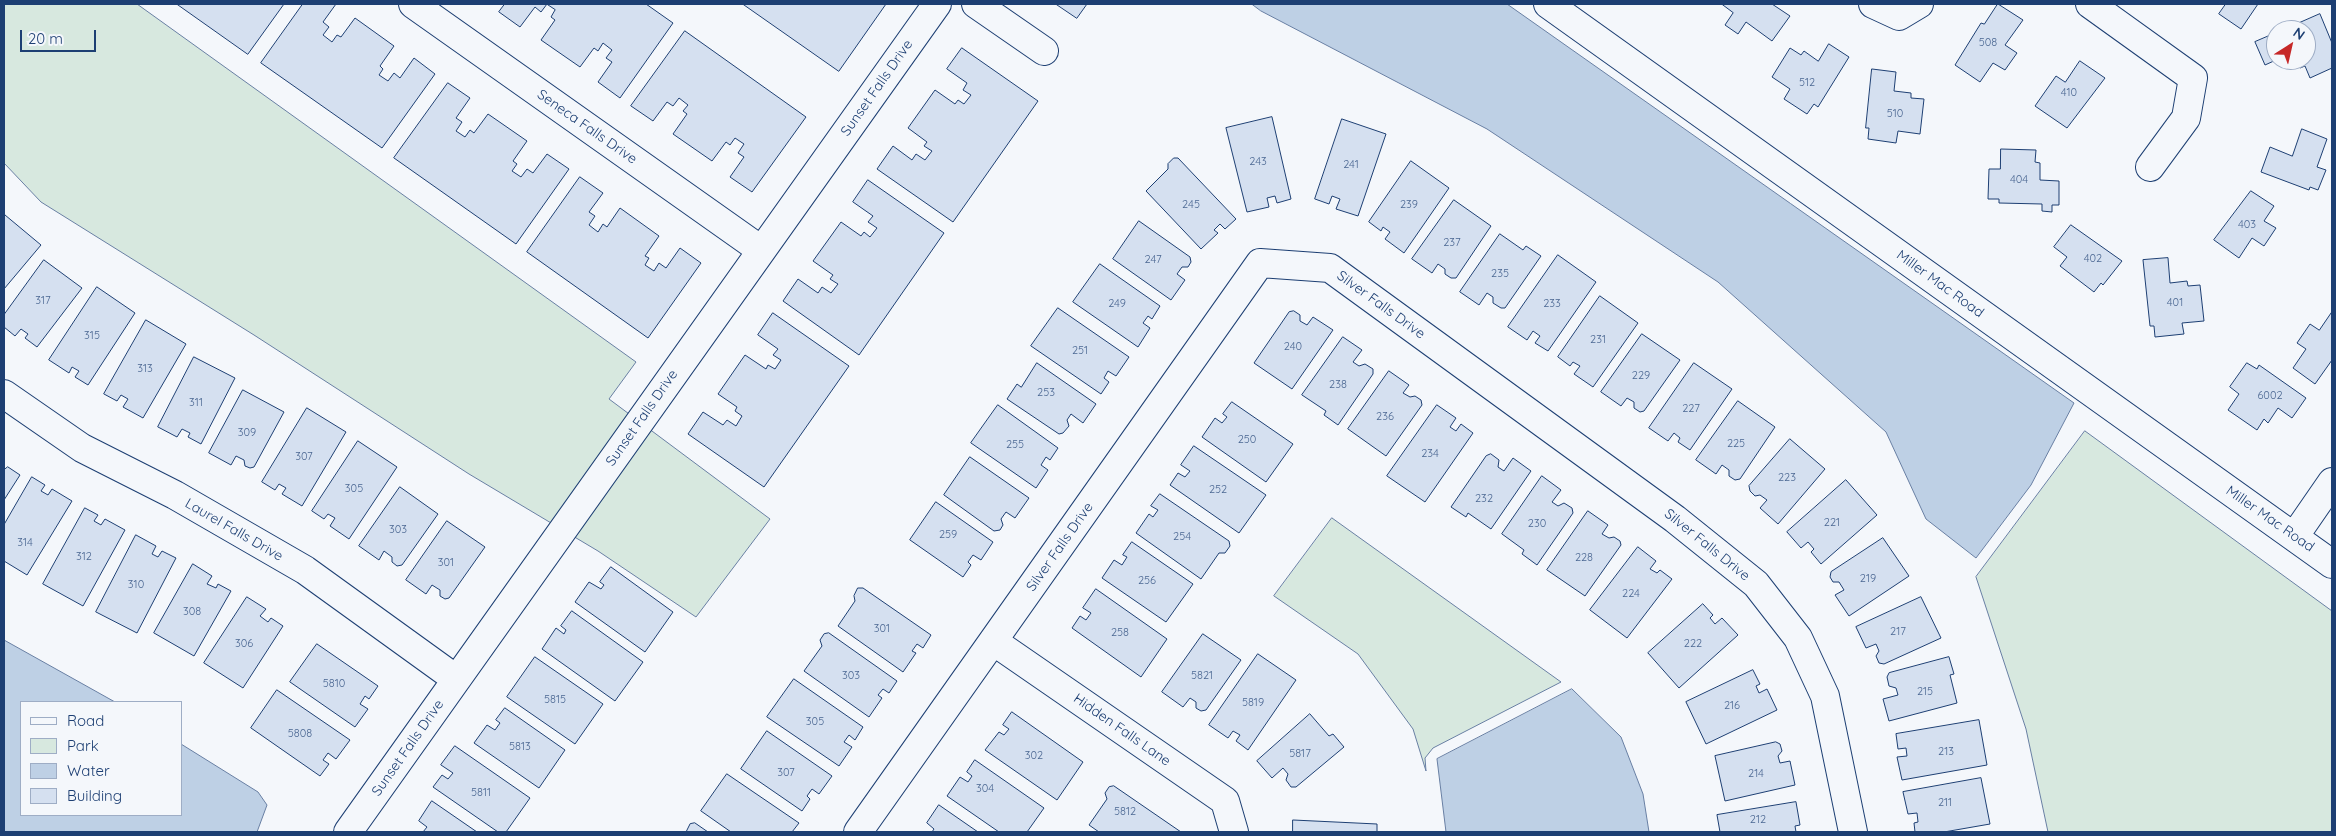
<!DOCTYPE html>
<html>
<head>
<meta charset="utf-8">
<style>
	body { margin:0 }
	#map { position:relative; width:2336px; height:836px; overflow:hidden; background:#f4f7fb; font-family:Quicksand,sans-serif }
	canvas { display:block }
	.frame { position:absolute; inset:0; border:5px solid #1d3f73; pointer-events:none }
	.legend { position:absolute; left:20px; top:701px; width:162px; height:115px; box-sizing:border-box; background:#f4f7fb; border:1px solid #9eadc5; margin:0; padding:6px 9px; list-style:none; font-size:15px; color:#1d3f73 }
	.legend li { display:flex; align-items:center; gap:10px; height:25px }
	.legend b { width:25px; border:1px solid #9eadc5 }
	.north { position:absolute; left:2266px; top:20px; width:50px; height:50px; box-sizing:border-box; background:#f4f7fb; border:1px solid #9eadc5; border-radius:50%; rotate:35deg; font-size:14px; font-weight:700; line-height:20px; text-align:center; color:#1d3f73 }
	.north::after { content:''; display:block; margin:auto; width:18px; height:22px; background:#c62828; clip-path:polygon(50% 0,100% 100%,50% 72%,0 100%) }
	.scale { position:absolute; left:20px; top:30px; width:76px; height:22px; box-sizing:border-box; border:2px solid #1d3f73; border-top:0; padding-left:6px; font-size:15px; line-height:18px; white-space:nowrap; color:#1d3f73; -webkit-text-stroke:4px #f4f7fb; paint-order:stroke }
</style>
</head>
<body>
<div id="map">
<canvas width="2336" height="836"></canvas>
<div class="frame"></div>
<ul class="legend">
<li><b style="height:6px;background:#f4f7fb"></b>Road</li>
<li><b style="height:14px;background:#d7e8df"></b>Park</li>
<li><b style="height:14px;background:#bed0e5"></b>Water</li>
<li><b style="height:14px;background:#d5e0f0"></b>Building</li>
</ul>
<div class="north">N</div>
<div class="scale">20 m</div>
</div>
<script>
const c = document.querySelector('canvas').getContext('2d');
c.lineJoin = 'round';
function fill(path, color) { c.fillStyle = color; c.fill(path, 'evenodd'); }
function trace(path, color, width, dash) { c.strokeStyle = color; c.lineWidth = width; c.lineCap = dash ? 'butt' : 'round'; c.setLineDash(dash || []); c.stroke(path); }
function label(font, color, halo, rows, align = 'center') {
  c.font = font + ' Quicksand,sans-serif'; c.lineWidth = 4; c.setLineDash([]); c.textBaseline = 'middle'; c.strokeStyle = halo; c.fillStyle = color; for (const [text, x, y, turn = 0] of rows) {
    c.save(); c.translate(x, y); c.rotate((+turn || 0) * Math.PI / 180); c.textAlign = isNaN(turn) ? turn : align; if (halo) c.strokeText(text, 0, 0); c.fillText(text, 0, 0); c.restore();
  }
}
const green = new Path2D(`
	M4,4h133l499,358 -27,37 161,120 -74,98 -98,-66 -129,-77 -215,-139 -213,-133 -37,-39z
	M2085,431l247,180v221h-284l-22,-103 -50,-152z
	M1332,518l229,164 -128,66 -8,10 1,13 -13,-42 -55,-75 -84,-58z`);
const water = new Path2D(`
	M1252,4h255l567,399 -43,82 -55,73 -50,-39 -40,-87 -168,-150 -231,-153 -226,-118z
	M4,640l111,62h-94v113h160v-71l77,48 9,13 -10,27h-253z
	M1572,689l49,48 22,57 6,38h-203l-9,-73z`);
const building = new Path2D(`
	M177,4h107l-36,50z
	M303,4h33l-13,18 6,5 -6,8 9,7 5,-7 4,2 14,-19 39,28 -14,20 3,3 -4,6 9,6 6,-8 6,5 14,-20 21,16 -53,74 -121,-85z
	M505,4h42l-6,8 -6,-5 -15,20 -21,-15z
	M547,4h99l27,19 -53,75 -22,-16 14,-20 -6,-4 6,-8 -9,-7 -5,8 -4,-3 -14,19 -39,-27 14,-20 -4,-3 4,-7z
	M743,4h143l-47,67z
	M1056,4h31l-10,14z
	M1722,4h50l18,12 -18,25 -26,-19 -8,12 -13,-9 8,-12z
	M1998,4l25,16 -18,25 12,8 -12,17 -12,-7 -13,19 -25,-17 26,-42 3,1z
	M2226,4h32l-17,25 -22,-15z
	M2320,14l12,29v25l-22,10 -5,-12 -5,2 -3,-8h9v-30h-23z
	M685,31l121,86 -54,75 -22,-15 14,-20 -6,-4 6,-9 -9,-6 -5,7 -4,-3 -14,19 -39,-27 14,-20 -4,-3 5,-6 -9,-7 -6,8 -6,-4 -14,19 -22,-15z
	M2276,33v27l-11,5 -10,-23z
	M1829,44l20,13 -31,50 -4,-3 -7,10 -23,-15 6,-10 -18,-12 18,-29 11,7 3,-4 14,10z
	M962,48l76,53 -85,121 -76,-53 16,-23 19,14 4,-6 9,6 7,-9 -8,-5 3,-4 -19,-14 27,-38 20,14 3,-4 6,4 7,-9 -8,-5 4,-7 -20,-14z
	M2080,61l25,17 -38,50 -32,-22 21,-30 9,6z
	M1872,69l24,3 -2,19 17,2v5l13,1 -4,35 -22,-3 -2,12 -28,-4 1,-11h-3z
	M448,83l22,15 -14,20 6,4 -6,9 9,6 5,-7 4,3 14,-19 39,27 -14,20 4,3 -5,7 9,6 6,-8 6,4 14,-19 22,15 -53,75 -122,-86z
	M1272,117l19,82 -14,4 -2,-7 -8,2 2,9 -22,5 -21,-84z
	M1342,119l44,15 -28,82 -22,-7 4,-10 -8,-3 -3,8 -14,-5z
	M2302,129l25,10 -10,28 9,3 -8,20 -8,-3 -1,3 -48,-18 9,-25 22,9z
	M2001,149l35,1 -1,12 5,1v17l19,1v24h-7v7l-10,-1v-7l-43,-1v-4h-11l1,-30h11z
	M1174,158h4l58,61 -11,10 -5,-5 -6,6 4,3 -17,16 -55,-58 22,-22v-5z
	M1411,161l38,27 -45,65 -19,-14 5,-7 -7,-5 -2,4 -12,-9z
	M580,177l23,16 -14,19 6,4 -6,9 9,7 5,-8 4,3 13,-19 39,28 -14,20 4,2 -4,7 9,6 5,-8 7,5 14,-20 21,15 -53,75 -121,-86z
	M868,180l76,53 -85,122 -76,-54 15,-22 20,14 4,-6 9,6 7,-9 -8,-5 3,-4 -20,-14 28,-39 20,14 3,-4 6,5 7,-9 -9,-6 5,-6 -20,-14z
	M2251,191l23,15 -10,15 12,7 -12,18 -12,-8 -13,20 -25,-18z
	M1454,200l37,26 -35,52h-5l-6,-4v-5l-7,-5 -6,9 -20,-14z
	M5,215l36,30 -37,44v-72z
	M1139,221l51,36 1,5 -3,5h-6l-5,7 8,6 -14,20 -58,-41z
	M2071,225l51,36 -19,24 -2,-2 -7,9 -34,-26 7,-9 -13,-10z
	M1500,234l23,16 3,-4 15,10 -36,52h-4l-8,-5v-6l-6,-4 -8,12 -19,-13z
	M1558,255l38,27 -48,69 -13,-8 5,-7 -7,-5 -6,9 -19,-13z
	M2168,258l2,25 17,-2 1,5 12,-1 4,36 -22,2 2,11 -29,3 -1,-11h-4l-7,-66z
	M44,260l38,28 -45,59 -12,-9 3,-4 -7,-5 -6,7 -11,-9v-12z
	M1100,264l60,42 -8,13 -4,-3 -5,7 7,5 -12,19 -65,-45z
	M97,287l38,26 -47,72 -13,-8 4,-6 -7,-4 -3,6 -20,-13z
	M1600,296l38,27 -45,64 -19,-13 6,-8 -7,-4 -3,4 -12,-9z
	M1058,308l71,49 -13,19 -8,-5 -4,7 5,4 -8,12 -70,-48z
	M1294,311l6,4v6l7,4 6,-8 20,13 -41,59 -38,-26 35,-51z
	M2332,312v48l-17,24 -22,-16 13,-19 -9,-6 13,-19 9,6z
	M773,313l76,53 -85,121 -76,-53 15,-22 20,13 4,-5 9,6 6,-10 -7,-5 2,-4 -19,-13 27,-39 21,14 2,-4 7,4 6,-9 -8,-5 5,-6 -20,-14z
	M146,320l40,24 -43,74 -20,-11 5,-8 -7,-4 -4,6 -13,-7z
	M1642,334l38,26 -36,51 -4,1 -6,-4v-6l-7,-4 -6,8 -20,-14z
	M1343,337l19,13 -9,12 6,4 6,-2 8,5v5l-35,51 -14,-10 2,-4 -24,-16z
	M194,357l41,21 -34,66 -13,-7 2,-4 -8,-4 -5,8 -19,-10z
	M1037,363l59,41 -13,19 -12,-9 -4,6 2,6 -6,7 -4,1 -52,-35 10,-15 4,3z
	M1694,363l38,26 -42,61 -12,-8 2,-4 -6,-5 -6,8 -19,-13z
	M2247,363l10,6 2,-4 47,33 -14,20 -14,-10 -10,15 -4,-4 -7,11 -29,-20 11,-16 -9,-7z
	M1389,371l20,14 -6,8 7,4 5,-1 6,4 1,5 -36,51 -38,-27z
	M243,390l41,22 -30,55 -4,1 -5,-2 -1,-6 -8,-4 -5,9 -22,-12z
	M1738,401l37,26 -35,52 -5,1 -6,-4v-6l-7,-5 -6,9 -20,-14z
	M1232,402l61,42 -27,38 -64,-45 13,-19 7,5 5,-6 -4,-3z
	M998,405l60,43 -8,12 -4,-3 -5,8 7,5 -12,18 -65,-45z
	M1437,405l19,13 -6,9 6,4 5,-7 12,9 -48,69 -38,-26z
	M307,408l39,24 -44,74 -20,-12 4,-6 -7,-4 -4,6 -13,-8z
	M1790,439l35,30 -47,55 -18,-16 7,-8 -7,-5 -5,1 -5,-5 -1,-5z
	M358,441l39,26 -48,72 -19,-13 5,-8 -7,-4 -4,5 -12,-8z
	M1194,446l72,49 -27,38 -69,-48 8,-12 7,4 5,-6 -9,-6z
	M1491,454l8,6 -1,7 6,4 9,-13 18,13 -40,58 -23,-16 -2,4 -15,-10 35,-51z
	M970,457l59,41 -14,20 -9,-6 -5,7 2,6 -3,5 -6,1 -50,-36z
	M8,467l12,8 -16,25v-30z
	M1542,476l19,14 -9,12 6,4 6,-3 8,5 1,5 -36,52 -15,-11 2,-4 -22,-16z
	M32,477l13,8 -4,6 7,4 4,-6 20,12 -45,74 -23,-14v-36z
	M1846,480l31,35 -56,49 -10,-12 3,-3 -6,-7 -7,6 -14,-16z
	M400,487l38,27 -36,51 -5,1 -5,-4v-5l-8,-6 -5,9 -20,-14z
	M1160,494l69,47 1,5 -5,7h-6l-18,26 -65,-46 13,-19 4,3 5,-7 -7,-4z
	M936,502l57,40 -12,18 -8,-5 -5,7 3,3 -8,12 -53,-37z
	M85,508l13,7 -4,6 7,4 4,-6 20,11 -42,76 -40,-22z
	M1588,511l20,14 -6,9 7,4 5,-1 6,4 1,4 -36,51 -38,-26z
	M447,521l38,26 -36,51 -4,1 -5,-3v-6l-8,-5 -6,9 -20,-14z
	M136,535l20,11 -4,8 6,3 4,-6 14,7 -39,75 -41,-21z
	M1883,538l26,38 -60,40 -14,-21 9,-5 -5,-8h-6l-3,-5 1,-5z
	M1132,542l61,42 -27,38 -64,-44 12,-18 8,5 5,-8 -4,-2z
	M1638,547l18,14 -6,8 7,4 3,-3 12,9 -45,59 -37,-28z
	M193,564l19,12 -5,8 9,4 2,-4 13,7 -37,65 -40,-23z
	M611,567l62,45 -28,40 -70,-50 14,-20 12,7 3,-4 -4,-3z
	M858,588h5l68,47 -8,13 -6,-4 -5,7 4,2 -13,19 -65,-46 17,-25 -1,-5z
	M1096,589l71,50 -26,38 -69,-49 8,-12 6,4 5,-7 -8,-5z
	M247,597l19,12 -6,7 8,6 3,-4 12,8 -40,62 -39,-25z
	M1921,597l20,41 -57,26 -5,-1 -3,-7 3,-5 -3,-7 -10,4 -10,-21z
	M1703,604l10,11 -3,3 5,6 7,-6 16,17 -59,53 -31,-35z
	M572,611l71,51 -28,39 -73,-52 14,-21 8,6 2,-4 -5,-4z
	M829,633l68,48 -8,12 -6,-4 -5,6 4,3 -13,19 -65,-46 18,-25 -2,-6 4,-6z
	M1203,634l38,26 -35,50 -5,1 -5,-3v-6l-6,-4 -7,9 -21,-15z
	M317,644l61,42 -9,13 -4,-3 -5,8 8,5 -13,18 -65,-45z
	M1258,654l38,26 -48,70 -12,-9 4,-6 -7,-4 -5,7 -19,-13z
	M535,657l68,47 -28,40 -68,-47z
	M1949,657l5,17 -4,1 7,28 -68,18 -6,-22 15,-4 -2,-7 -7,-2 -2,-9 2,-4z
	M1753,670l7,14 -4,2 3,7 8,-4 10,21 -71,34 -20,-42z
	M794,679l69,48 -8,13 -6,-5 -5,7 8,5 -13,19 -72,-49z
	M277,690l73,50 -14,19 -8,-6 -5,7 6,4 -9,12 -69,-48z
	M505,708l60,42 -26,38 -65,-45 13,-18 8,5 5,-7 -4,-3z
	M1012,712l71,50 -26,38 -72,-50 14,-18 5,3 5,-6 -6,-4z
	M1310,714l19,22 4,-2 11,13 -48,40h-5l-5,-7 2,-6 -5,-6 -11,10 -15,-17z
	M1979,720l8,45 -85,15 -5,-23 10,-1 -1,-8 -8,1 -2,-15z
	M767,731l65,45 -13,18 -7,-5 -5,7 3,3 -8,12 -61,-42z
	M1776,742l4,2 2,7 -4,5 2,7 10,-2 5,24 -70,16 -10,-45z
	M455,746l75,52 -24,34h-8l-65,-45 9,-12 6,4 5,-6 -12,-8z
	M975,760l69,48 -17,24h-28l-52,-36 13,-19 8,5 4,-6 -5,-4z
	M727,774l72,49 -7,9h-61l-30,-21z
	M1981,778l9,46 -46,8h-29l-1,-9 4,-1 -1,-9 -9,1 -5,-22z
	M1114,786l67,46h-82l-10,-7 18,-26 -2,-6 4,-6z
	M432,801l45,31h-54l4,-5 -8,-6z
	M1796,802l4,23 -5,1 1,6h-76l-3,-17z
	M939,805l39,27h-46l2,-3 -7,-6z
	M1293,820l84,4v8h-84z
	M695,823l13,9h-22l4,-8z`);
const minor = new Path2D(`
	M413,4l348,246
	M976,4l68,47
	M1548,4l784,560
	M1873,4l26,12 20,-12
	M2090,4l103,74 -7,40 -36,49
	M4,394l78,54 93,47 130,75 151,109
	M2294,537l38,-55
	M993,641l232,160 9,31
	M348,832l589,-828
	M858,832l402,-569 70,5 345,251 81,65 42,54 27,58 28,136`);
const numberNames = [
	["508",1988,43],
	["512",1807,83],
	["410",2069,93],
	["510",1895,114],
	["243",1258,162],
	["241",1351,165],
	["404",2019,180],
	["245",1191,205],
	["239",1409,205],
	["403",2247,225],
	["237",1452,243],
	["402",2093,259],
	["247",1153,260],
	["235",1500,274],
	["317",43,301],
	["401",2175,303],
	["249",1117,304],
	["233",1552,304],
	["315",92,336],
	["231",1598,340],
	["240",1293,347],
	["251",1080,351],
	["313",145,369],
	["229",1641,376],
	["238",1338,385],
	["253",1046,393],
	["6002",2270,396],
	["311",196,403],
	["227",1691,409],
	["236",1385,417],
	["309",247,433],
	["250",1247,440],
	["225",1736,444],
	["255",1015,445],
	["234",1430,454],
	["307",304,457],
	["223",1787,478],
	["305",354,489],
	["252",1218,490],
	["232",1484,499],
	["221",1832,523],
	["230",1537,524],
	["303",398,530],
	["259",948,535],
	["254",1182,537],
	["314",25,543],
	["312",84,557],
	["228",1584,558],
	["301",446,563],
	["219",1868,579],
	["256",1147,581],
	["310",136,585],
	["224",1631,594],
	["308",192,612],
	["301",882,629],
	["217",1898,632],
	["258",1120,633],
	["306",244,644],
	["222",1693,644],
	["303",851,676],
	["5821",1202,676],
	["5810",334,684],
	["215",1925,692],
	["5815",555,700],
	["5819",1253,703],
	["216",1732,706],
	["305",815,722],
	["5808",300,734],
	["5813",520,747],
	["213",1946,752],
	["5817",1300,754],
	["302",1034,756],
	["307",786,773],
	["214",1756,774],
	["304",985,789],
	["5811",481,793],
	["211",1945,803],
	["5812",1125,812],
	["212",1758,820]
];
const streetNames = [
	["Sunset Falls Drive",877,88,-55],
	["Seneca Falls Drive",587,127,35],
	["Miller Mac Road",1940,284,36],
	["Silver Falls Drive",1381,305,36],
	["Sunset Falls Drive",642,418,-55],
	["Miller Mac Road",2270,519,35],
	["Laurel Falls Drive",234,530,30],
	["Silver Falls Drive",1707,545,39],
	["Silver Falls Drive",1060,547,-55],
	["Hidden Falls Lane",1122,730,35],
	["Sunset Falls Drive",408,748,-55]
];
fill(green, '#d7e8df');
trace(green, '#687fa3', 1);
fill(water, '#bed0e5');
trace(water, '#687fa3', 1);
fill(building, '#d5e0f0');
trace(building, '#1d3f73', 1);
trace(minor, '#1d3f73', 30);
trace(minor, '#f4f7fb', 28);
label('11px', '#4b6792', null, numberNames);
label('14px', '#1d3f73', '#f4f7fb', streetNames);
</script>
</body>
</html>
